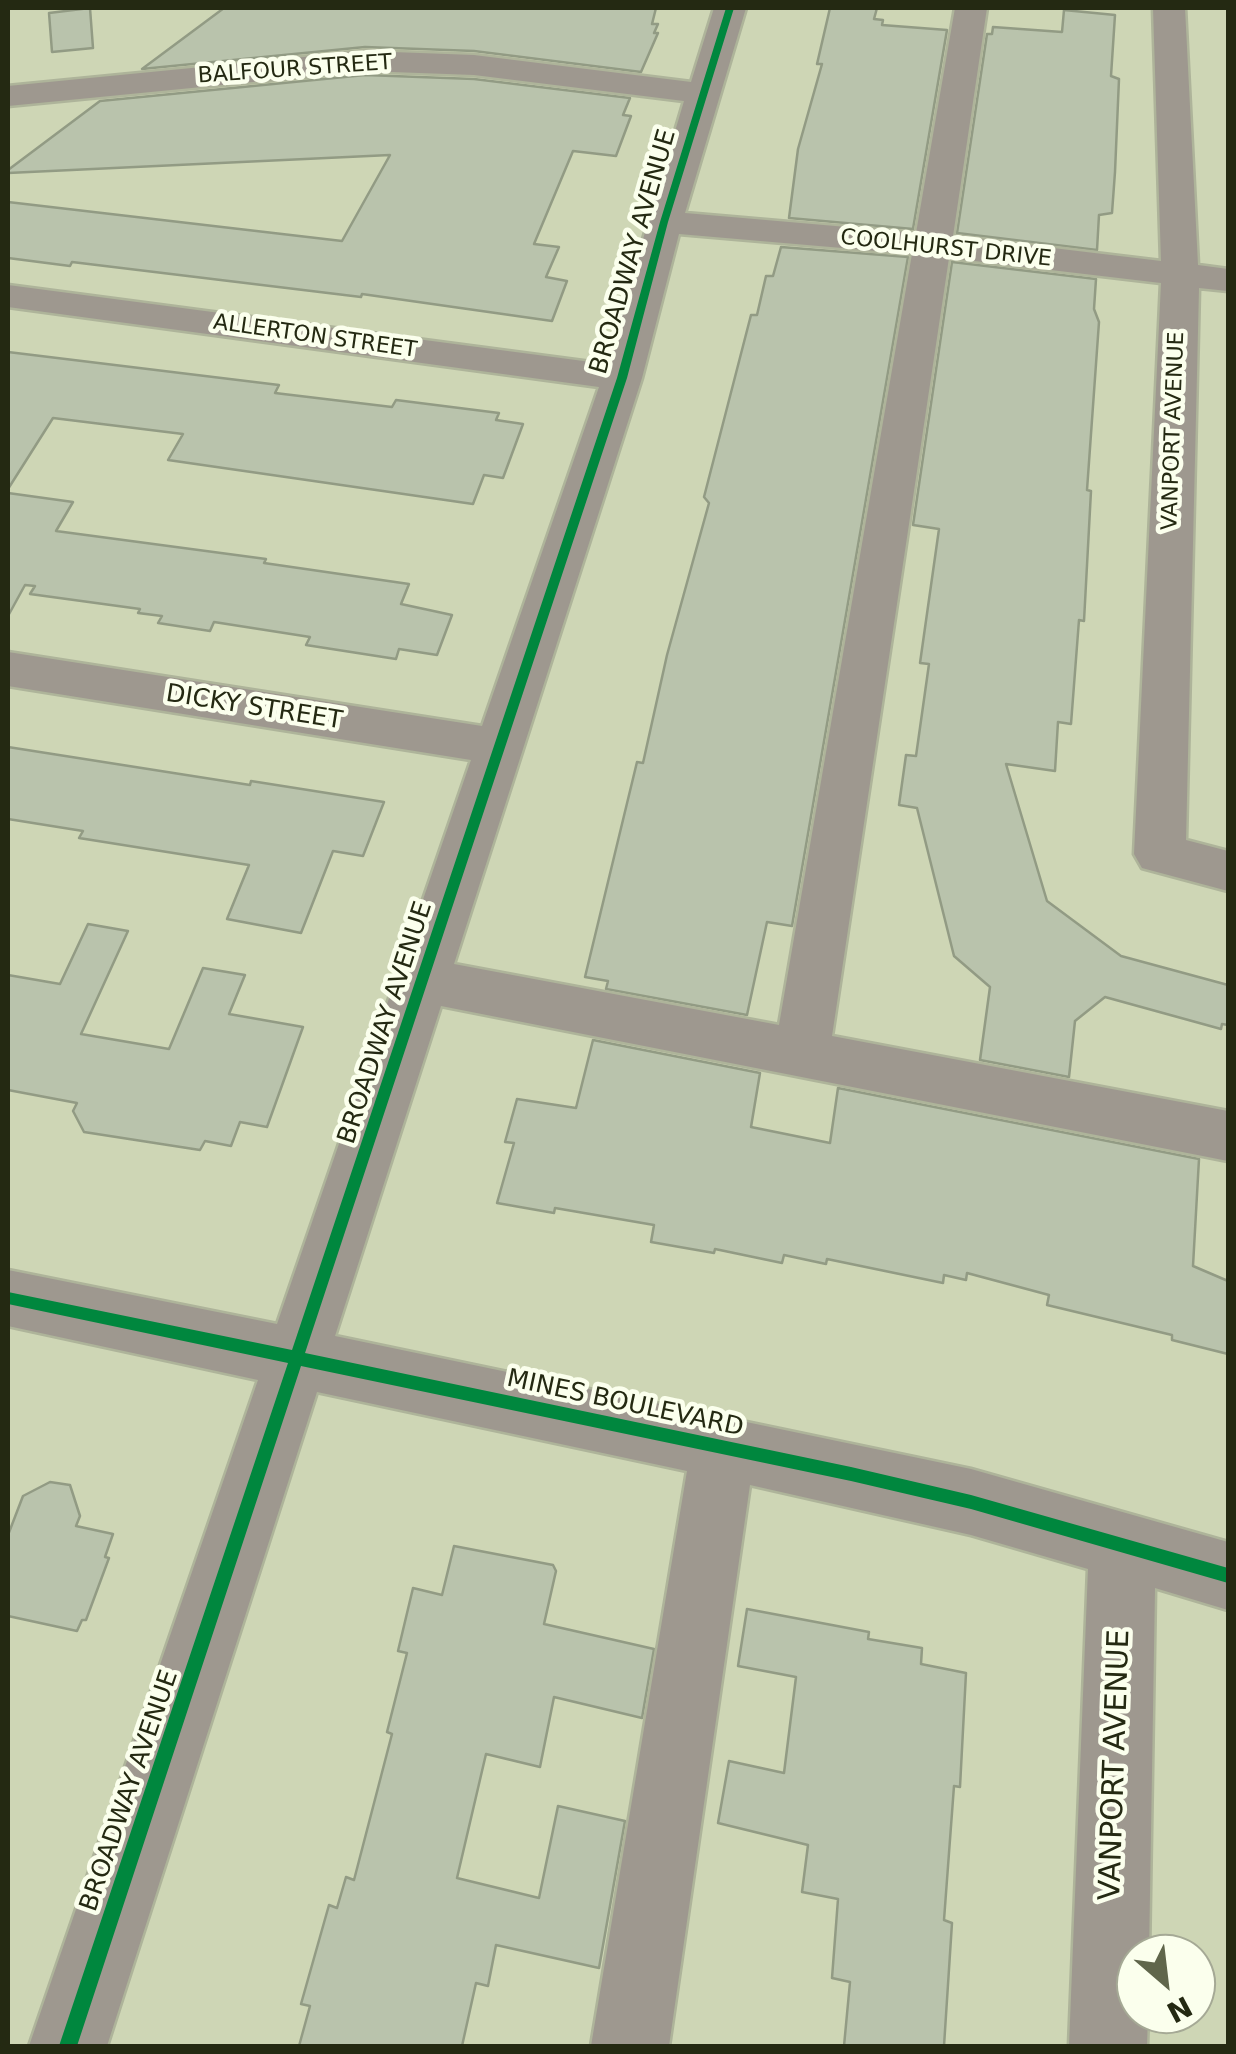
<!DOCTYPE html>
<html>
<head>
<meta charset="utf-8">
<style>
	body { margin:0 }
	#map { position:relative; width:1236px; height:2054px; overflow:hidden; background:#ced6b5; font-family:"DejaVu Sans",sans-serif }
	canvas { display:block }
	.frame { position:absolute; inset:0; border:10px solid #242912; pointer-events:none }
	.north { position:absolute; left:1116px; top:1934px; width:100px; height:100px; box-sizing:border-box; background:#fbffed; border:2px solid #a5a995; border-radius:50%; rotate:152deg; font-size:28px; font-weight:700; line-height:40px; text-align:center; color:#242912 }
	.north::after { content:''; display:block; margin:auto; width:35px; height:45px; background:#60664b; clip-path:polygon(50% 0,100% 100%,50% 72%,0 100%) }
</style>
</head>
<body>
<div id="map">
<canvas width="1236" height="2054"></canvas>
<div class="frame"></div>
<div class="north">N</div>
</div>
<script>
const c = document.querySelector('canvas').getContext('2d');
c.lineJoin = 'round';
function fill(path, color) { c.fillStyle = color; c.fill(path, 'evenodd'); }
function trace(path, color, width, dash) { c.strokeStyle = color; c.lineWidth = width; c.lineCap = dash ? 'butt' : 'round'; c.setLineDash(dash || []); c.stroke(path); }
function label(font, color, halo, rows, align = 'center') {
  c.font = font + ' "DejaVu Sans",sans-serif'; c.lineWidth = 9; c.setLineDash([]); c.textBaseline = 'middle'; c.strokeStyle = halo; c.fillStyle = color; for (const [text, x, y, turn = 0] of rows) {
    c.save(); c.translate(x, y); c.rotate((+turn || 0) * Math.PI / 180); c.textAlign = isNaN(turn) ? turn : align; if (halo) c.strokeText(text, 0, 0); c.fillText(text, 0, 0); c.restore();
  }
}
const building = new Path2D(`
	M90,8l3,40 -41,4 -3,-39z
	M224,8h432l-4,16h6l-4,9h4l-17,39 -167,-21 -109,-4 -223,22z
	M830,8h47l-3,11 9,1 -1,5 65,5 -34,199 -124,-11 9,-69 24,-85h-5z
	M1064,10l51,5 -4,61 8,3 -4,93 -3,41 -13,2 -2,35 -140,-17 30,-199h5l1,-7 69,5z
	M365,75l109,4 156,19 -7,17 8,1 -15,40 -43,-5 -39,93 25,3 -13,30 21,4 -15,40 -190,-27 -1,3 -289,-35 -2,4 -62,-8v-56l334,39 48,-86 -382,18v-3l92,-69z
	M781,247l127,10 -116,669 -25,-4 -20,93 -141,-26 2,-8 -23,-4 52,-215 6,1 24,-108 42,-152 -5,-6 47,-182h6l9,-39h7z
	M952,262l144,17 -2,30 5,13 -12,168 4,1 -7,130 -5,-1 -8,104 -13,-2 -3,49 -49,-7 41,137 74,55 107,29v40l-6,-1 -1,5 -116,-32 -30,24 -6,56 -89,-17 10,-73 -36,-31 -37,-148 -18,-3 7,-50 10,1 13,-92 -9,-1 19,-134 -26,-4z
	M8,352l271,33 -4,8 117,14 4,-7 103,13 -3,7 27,4 -20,54 -19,-3 -11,29 -305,-44 15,-26 -130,-16 -45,71z
	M8,493l65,9 -17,29 210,28 -2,4 145,21 -8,20 51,11 -15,40 -38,-6 -3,10 -90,-14 4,-8 -96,-15 -4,9 -52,-8 4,-7 -24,-3 2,-4 -110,-15 5,-8 -10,-1 -17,31z
	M8,747l242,38 1,-4 133,21 -21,54 -30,-5 -32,82 -74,-14 22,-54 -170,-27 4,-7 -75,-12z
	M88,924l40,7 -47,103 88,15 34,-81 42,7 -16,39 74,13 -36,100 -27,-5 -9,24 -26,-5 -5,9 -116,-18 -11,-21 4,-8 -69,-13v-115l52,9z
	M593,1040l167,33 -9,54 79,16 8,-55 361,71 -6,107 35,15v73l-56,-14v-5l-125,-30 2,-10 -82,-22 -1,7 -22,-5 -1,8 -116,-24 -1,5 -42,-9 -2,8 -67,-14 -1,4 -63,-11 3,-17 -99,-17 -1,5 -57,-10 17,-60 -9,-1 12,-43 59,9z
	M50,1482l20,3 10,31 -4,10 37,8 -8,23 4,1 -23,62h-4l-5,11 -69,-15v-81l15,-39z
	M454,1546l99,19 3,6 -12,53 110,25 -12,69 -88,-21 -14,70 -54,-13 -29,124 82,20 19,-92 67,15 -26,147 -103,-23 -8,41 -12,-3 -14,63h-163l11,-40 -9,-2 28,-99 8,3 9,-31 8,3 38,-146 -5,-2 20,-79 -9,-2 15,-63 29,7z
	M747,1609l122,23 -1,7 54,9 -1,16 45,9 -6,114 -6,-1 -10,134 8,3 -8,123h-100l6,-64 -18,-4 6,-79 -36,-7 6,-47 -90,-22 11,-62 55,12 12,-96 -58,-11z`);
const minor = new Path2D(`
	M714,8h32l-61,205 231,20 39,-225h32l-34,228 208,25 -8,-253h32l13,257 30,4v22l-29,-3 -13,552 42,11v40l-86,-23 -8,-14 27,-571 -212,-25 -117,778 396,75v50l-787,-155 -106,330 636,133 257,73v68l-73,-22 -6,366h-13v60h12l-1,32h-78l19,-477 -117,-34 -221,-50 -81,561h-78l96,-575 -370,-79 -210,654h-78l229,-666 -250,-54v-56l269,54 194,-564 -463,-74v-34l474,74 117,-339 -591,-80v-22l598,79 78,-263 -210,-26 -109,-4 -357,35v-20l357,-35 109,4 217,27zM679,234l233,20 -133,771 -325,-61 188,-586z`);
const cycleway = new Path2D(`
	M726,8h8l-66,214 -41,156 -322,975 546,114 120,28 257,73v15l-257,-74 -120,-28 -550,-115 -224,680h-18l229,-683 -280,-59v-12l284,58 325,-972 43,-156z`);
const farStreetnames = [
	["BALFOUR STREET",295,70,-4],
	["COOLHURST DRIVE",946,249,6],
	["ALLERTON STREET",315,337,8],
	["VANPORT AVENUE",1174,431,-88]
];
const streetNames = [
	["BROADWAY AVENUE",634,252,-74],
	["DICKY STREET",254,708,9],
	["BROADWAY AVENUE",386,1023,-72],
	["MINES BOULEVARD",625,1404,12],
	["BROADWAY AVENUE",130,1791,-71]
];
const nearStreetnames = [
	["VANPORT AVENUE",1116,1765,-88]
];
fill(building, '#b9c3ac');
trace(building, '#929b84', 2.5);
trace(minor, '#aeb49a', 5);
fill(minor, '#9e988f');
fill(cycleway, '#00873e');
label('22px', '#242912', '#fbffed', farStreetnames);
label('25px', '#242912', '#fbffed', streetNames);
label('30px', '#242912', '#fbffed', nearStreetnames);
</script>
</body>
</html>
